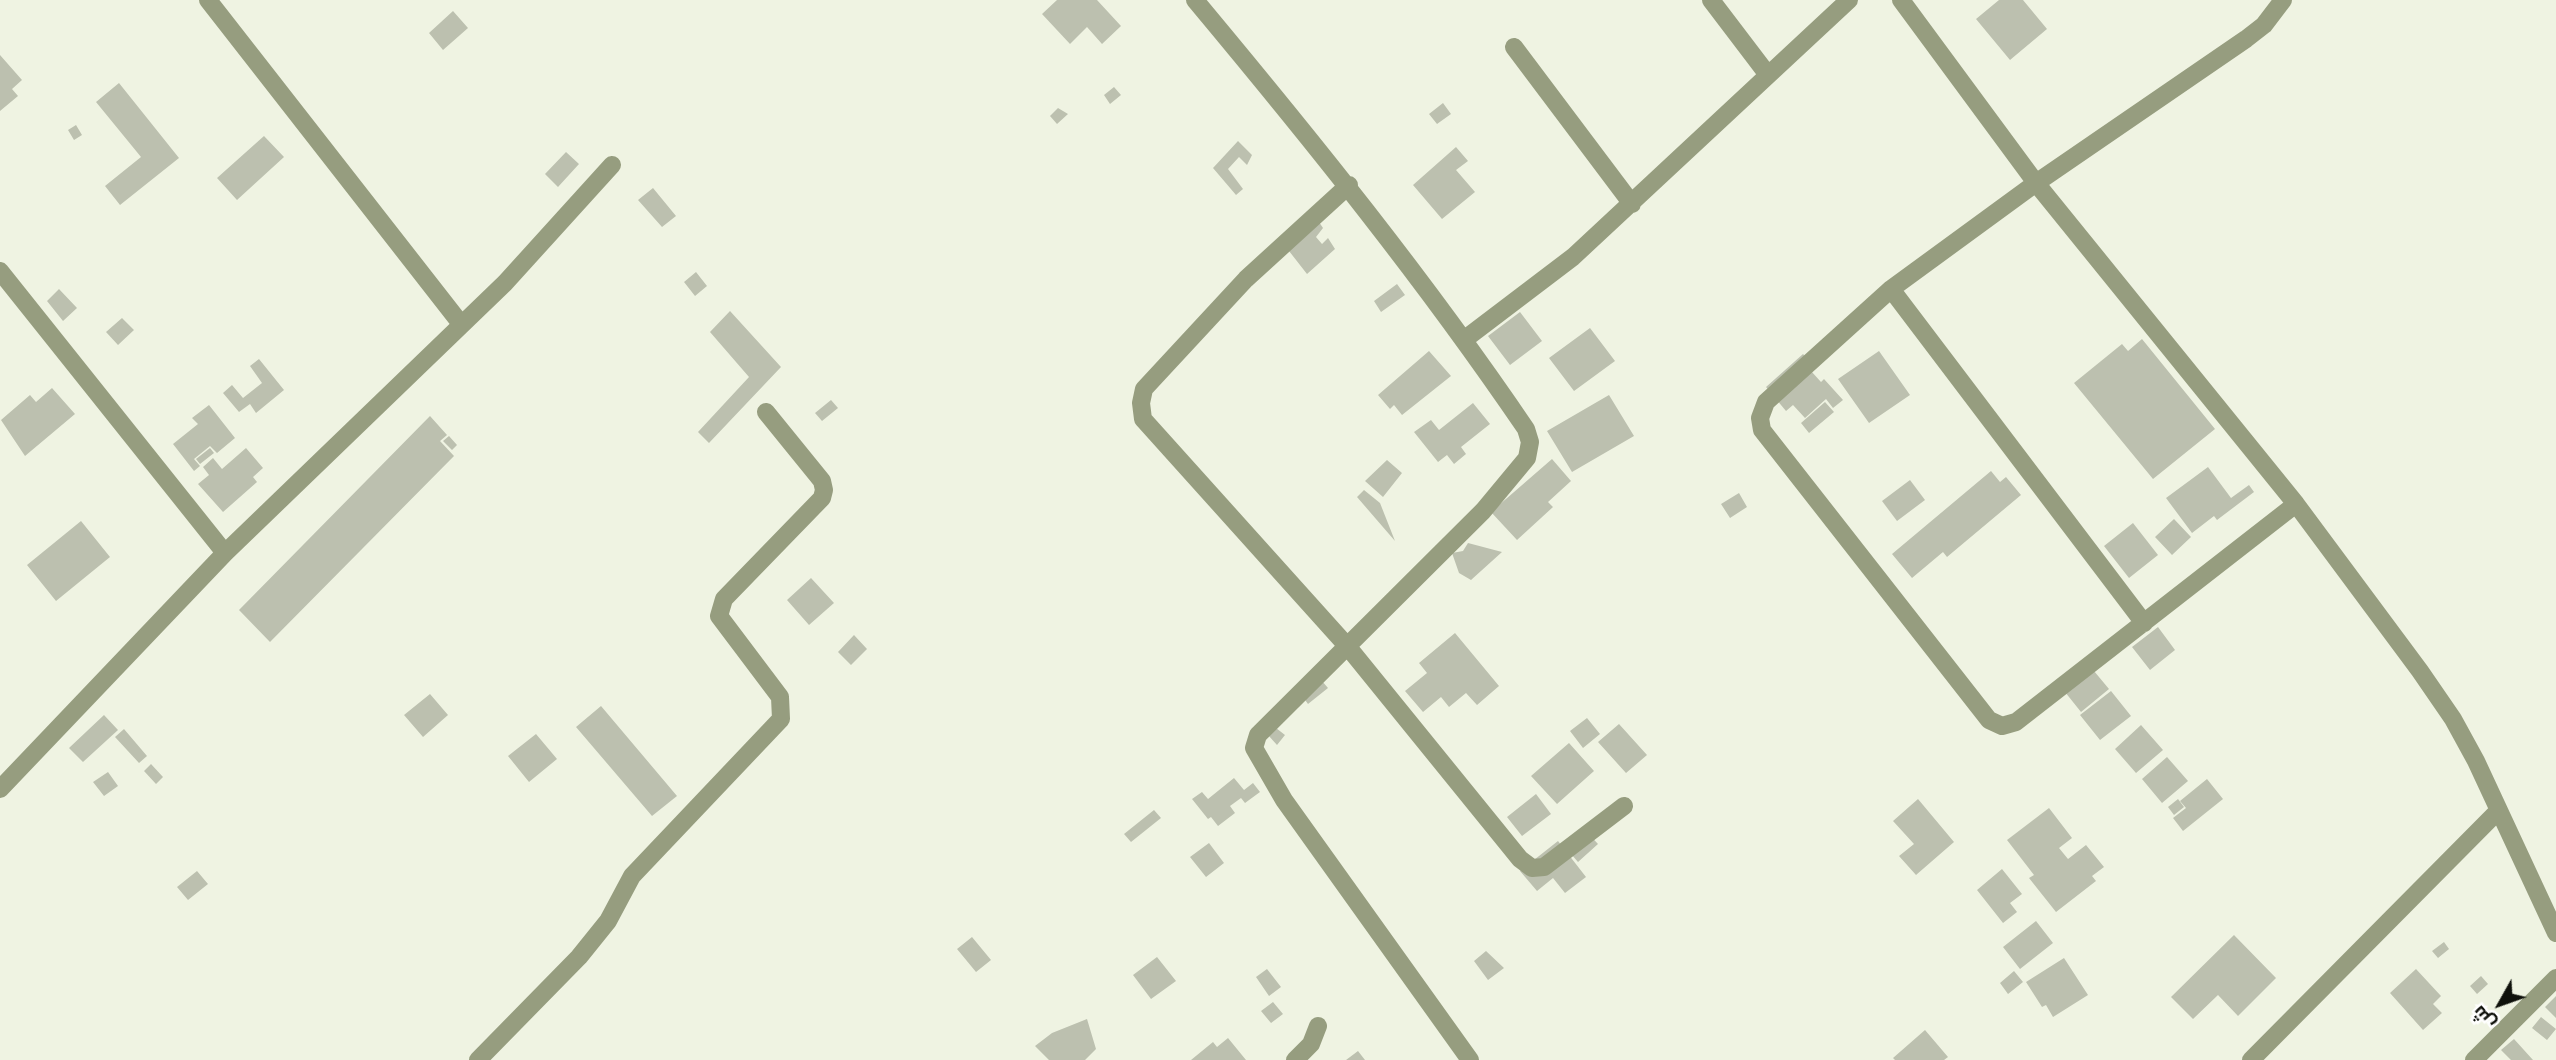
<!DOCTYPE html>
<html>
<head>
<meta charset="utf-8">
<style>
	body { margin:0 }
	#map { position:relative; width:2556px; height:1060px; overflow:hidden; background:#eff3e2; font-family:"Work Sans",Cairo,sans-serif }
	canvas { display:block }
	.north { position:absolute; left:2465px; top:969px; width:70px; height:70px; -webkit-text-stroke:5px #fff; paint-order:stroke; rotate:230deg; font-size:19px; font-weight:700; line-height:28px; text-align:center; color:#0f110b }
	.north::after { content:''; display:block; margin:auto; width:24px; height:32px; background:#0f110b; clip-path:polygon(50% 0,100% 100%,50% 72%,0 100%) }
</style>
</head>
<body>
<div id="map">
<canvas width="2556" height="1060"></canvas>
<div class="north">ش</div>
</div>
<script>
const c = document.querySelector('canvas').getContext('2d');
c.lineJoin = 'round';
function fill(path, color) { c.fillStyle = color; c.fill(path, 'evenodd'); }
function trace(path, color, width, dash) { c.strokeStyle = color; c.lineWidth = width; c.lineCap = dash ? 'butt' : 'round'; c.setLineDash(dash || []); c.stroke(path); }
const building = new Path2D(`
	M1057,0h40l24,26 -19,18 -15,-17 -17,17 -28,-30z
	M1999,0h24l24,29 -37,31 -34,-41z
	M453,11l15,17 -25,22 -14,-17z
	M0,55l22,25 -10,9 6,7 -18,15z
	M119,83l60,75 -59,47 -15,-19 36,-29 -45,-55z
	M1114,87l7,8 -11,9 -6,-9z
	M1443,103l8,11 -14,10 -8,-10z
	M1058,108l10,6 -11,10 -7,-8z
	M76,125l6,10 -8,5 -6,-10z
	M264,136l20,21 -47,43 -20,-22z
	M1238,141l14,14 -5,10 -8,-8 -11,12 15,20 -7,6 -23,-27z
	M1456,147l12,14 -12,9 19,22 -33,27 -29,-34z
	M566,152l13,12 -21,23 -13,-13z
	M653,188l23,28 -14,11 -24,-27z
	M1319,222l4,6 -7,9 6,7 6,-6 7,11 -28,25 -18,-23z
	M696,272l11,14 -12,10 -11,-14z
	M1397,284l8,11 -24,17 -7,-11z
	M59,289l18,19 -14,13 -16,-20z
	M730,311l51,56 -72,76 -11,-11 51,-55 -39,-45z
	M1520,312l22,29 -32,24 -22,-29z
	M122,318l12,12 -16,15 -12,-13z
	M1590,328l25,33 -41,30 -25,-33z
	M2142,339l73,90 -62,50 -79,-96 48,-39 6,7z
	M1429,351l22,25 -49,39 -8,-10 -4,4 -12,-14z
	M1879,351l31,44 -41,28 -31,-44z
	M1803,354l13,13 -5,4 10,11 3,-3 19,21 -10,8 -7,-9 -21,19 -12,-13 -7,6 -20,-24z
	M259,359l25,31 -28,23 -6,-9 -11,8 -16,-19 9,-8 11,13 19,-15 -12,-17z
	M52,388l23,26 -50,42 -24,-36 29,-25 6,7z
	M1609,395l25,41 -62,36 -25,-41z
	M831,400l7,8 -16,13 -7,-8z
	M1825,402l9,10 -25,21 -8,-10z
	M1473,403l17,21 -29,23 5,7 -12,10 -7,-9 -9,7 -24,-30 17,-12 8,10z
	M209,405l26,33 -18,15 -7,-7 -16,13 6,7 -6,5 -21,-27 25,-20 -6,-6z
	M430,416l17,19 -7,6 14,15 -184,186 -31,-32z
	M449,436l8,9 -5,5 -9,-9z
	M210,448l4,5 -14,11 -4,-5z
	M246,448l17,20 -10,9 4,5 -34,30 -25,-28 11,-9 -6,-8 10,-9 9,11z
	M1552,459l19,22 -23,21 5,5 -36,33 -26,-28z
	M1387,460l15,13 -19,24 -18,-16z
	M2208,467l23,31 18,-13 5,7 -37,28 -3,-4 -22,17 -26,-35z
	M1991,471l9,11 6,-5 15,18 -74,62 -4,-5 -31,26 -20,-24z
	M1910,480l15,20 -28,21 -15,-20z
	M1364,490l16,13 15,38 -38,-44z
	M1739,493l8,14 -17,11 -9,-14z
	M2174,519l17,18 -19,18 -17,-18z
	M81,521l29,36 -54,44 -29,-36z
	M2133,523l25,32 -29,23 -25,-32z
	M1468,543l34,9 -31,28 -12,-7 -7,-20 11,-2z
	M811,578l23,25 -25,22 -22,-25z
	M2158,627l17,23 -25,20 -18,-23z
	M1455,633l44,53 -22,19 -11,-12 -17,14 -8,-10 -18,15 -18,-21 22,-18 -8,-10z
	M854,635l13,14 -16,16 -13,-13z
	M2089,665l20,24 -28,23 -20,-25z
	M1316,674l12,14 -20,16 -11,-15z
	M2111,691l20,25 -31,24 -20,-25z
	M430,694l18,21 -25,22 -19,-22z
	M601,706l76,90 -25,20 -76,-89z
	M104,715l14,15 -35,32 -14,-14z
	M1587,718l13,16 -17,14 -13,-17z
	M1619,724l28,31 -21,18 -28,-31z
	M2141,725l22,25 -27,23 -21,-24z
	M1276,728l9,7 -8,10 -9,-10z
	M124,729l23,27 -8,7 -24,-26z
	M536,734l21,25 -28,23 -21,-26z
	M1569,743l25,28 -37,33 -26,-28z
	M2167,757l21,24 -26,22 -20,-24z
	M151,764l12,13 -7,7 -12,-13z
	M108,772l10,14 -14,10 -11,-14z
	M1234,778l10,12 9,-7 7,9 -15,11 -4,-5 -11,8 5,7 -17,13 -7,-9 -3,2 -16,-20 10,-7 6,7z
	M2207,779l16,20 -40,32 -10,-13 13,-10 -6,-7z
	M1536,794l15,20 -29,22 -15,-19z
	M1918,799l36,43 -38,33 -17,-19 15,-12 -21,-23z
	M2178,799l6,8 -10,8 -6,-8z
	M2049,808l23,30 -13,10 9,11 18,-14 18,22 -12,9 4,5 -40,31 -27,-34 5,-3 -27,-35z
	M1154,810l7,8 -30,24 -7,-8z
	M1584,829l14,15 -20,18 -14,-16z
	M1558,841l28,36 -21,16 -12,-15 -16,13 -17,-20z
	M1209,843l15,20 -18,14 -16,-20z
	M2002,869l20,25 -12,9 7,9 -14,11 -26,-33z
	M197,871l11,13 -20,16 -11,-13z
	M2036,921l17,22 -33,26 -17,-22z
	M2234,935l42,43 -38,38 -20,-21 -25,24 -22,-22z
	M972,937l19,23 -15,12 -19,-23z
	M2444,942l5,7 -11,9 -6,-7z
	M1486,951l18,17 -16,12 -14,-19z
	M1157,957l19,24 -25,18 -18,-24z
	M2064,958l24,37 -35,22 -7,-12 -4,2 -16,-25z
	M1267,969l14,18 -12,9 -13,-19z
	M2416,969l25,27 -8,8 9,9 -19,17 -33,-37z
	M2014,971l9,11 -15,12 -8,-11z
	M2481,976l7,8 -11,10 -7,-8z
	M2556,996v22l-11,-11z
	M1273,1002l10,12 -12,9 -10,-12z
	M2541,1017l15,12 -9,11 -15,-12z
	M1087,1019l9,30 -11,11h-36l-14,-14 17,-13z
	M1925,1030l23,27 -4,3h-49l-2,-2z
	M1228,1038l18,22h-55l22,-18 4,5z
	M2514,1039l19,21h-22l-10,-10z
	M1358,1051l7,9h-19z`);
const minor = new Path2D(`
	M208,0l253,324
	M1195,0c116,139 229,279 331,429l4,13 -3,16 -44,53 -225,224 -4,13 30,52 186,260
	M1711,0l57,75
	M1901,0l135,183 260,321 124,167 33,48 23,42 80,172
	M2283,0l-19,25 -18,14 -210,144 -145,106 -125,113 -6,16 2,12 227,290 13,6 14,-4 280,-218
	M1514,47l118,157
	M1349,185l-103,94 -102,110 -3,14 2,16 205,228 172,212 12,9 12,-1 80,-61
	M0,271l225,282
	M1891,289l253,334
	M1465,339l108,-82 276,-257
	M0,789l225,-236 280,-270 107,-118
	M478,1060l101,-103 29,-36 24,-45 149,-157 -1,-22 -61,-81 5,-17 98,-101 2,-8 -2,-9 -56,-69
	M1295,1060l16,-16 7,-18
	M2251,1060l247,-249
	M2474,1060l82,-82`);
fill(building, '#bcc0af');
trace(minor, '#969d7f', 18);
</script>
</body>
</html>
